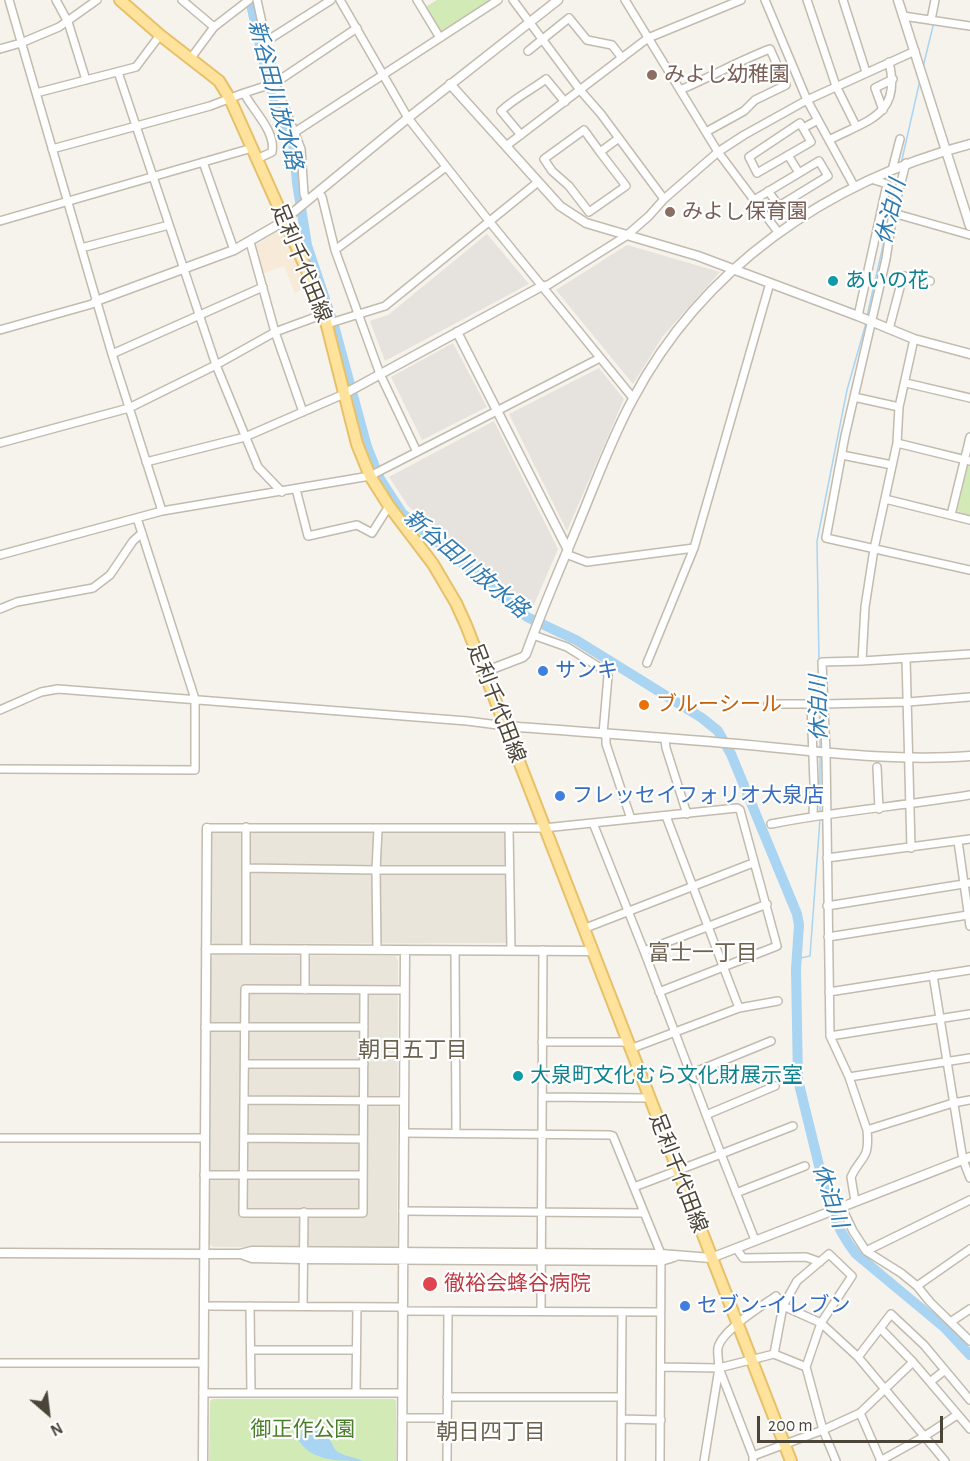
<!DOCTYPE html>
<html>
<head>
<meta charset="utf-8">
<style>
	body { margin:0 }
	#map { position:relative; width:970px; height:1461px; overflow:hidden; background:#f6f3ec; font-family:"Alegreya Sans",sans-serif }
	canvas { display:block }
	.north { position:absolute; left:18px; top:1383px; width:60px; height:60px; -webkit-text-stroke:4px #fff; paint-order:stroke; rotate:152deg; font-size:16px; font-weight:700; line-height:24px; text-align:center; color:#4b4439 }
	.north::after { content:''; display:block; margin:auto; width:21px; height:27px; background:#4b4439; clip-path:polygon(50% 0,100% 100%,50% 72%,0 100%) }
	.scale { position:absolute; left:757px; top:1416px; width:186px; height:27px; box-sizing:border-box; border:3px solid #4b4439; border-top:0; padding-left:8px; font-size:18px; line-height:21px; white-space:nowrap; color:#4b4439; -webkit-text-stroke:4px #fff; paint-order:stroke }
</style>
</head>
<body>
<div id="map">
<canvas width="970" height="1461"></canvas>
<div class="north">N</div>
<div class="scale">200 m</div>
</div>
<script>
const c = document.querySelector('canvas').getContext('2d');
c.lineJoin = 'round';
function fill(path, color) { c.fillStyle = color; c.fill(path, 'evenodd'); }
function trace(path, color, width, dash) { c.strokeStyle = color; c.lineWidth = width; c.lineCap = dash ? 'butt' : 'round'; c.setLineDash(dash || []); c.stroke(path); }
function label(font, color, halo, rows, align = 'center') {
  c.font = font + ' "Alegreya Sans","Noto Sans JP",sans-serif'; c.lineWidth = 4.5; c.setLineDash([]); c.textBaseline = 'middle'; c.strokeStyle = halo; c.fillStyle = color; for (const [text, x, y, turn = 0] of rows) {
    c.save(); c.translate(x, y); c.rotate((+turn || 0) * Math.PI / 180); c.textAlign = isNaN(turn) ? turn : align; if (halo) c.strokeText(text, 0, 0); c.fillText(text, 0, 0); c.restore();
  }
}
const residential = new Path2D(`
	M214,831h291l2,3 -1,109 -292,1 -3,-4 1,-107z
	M214,955l181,1 3,4 -1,286 -3,2 -181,-1 -4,-4 2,-285z`);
const commercial = new Path2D(`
	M278,231l6,3 23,53 -12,6 -11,-27 -22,8 -9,-27z`);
const industrial = new Path2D(`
	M487,234l42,50 -144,77 -15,-40 18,-6z
	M627,245l93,27 -57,64 -30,48 -77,-94z
	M453,343l34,64 -65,33 -31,-63z
	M599,368l25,31 -57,132 -58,-117z
	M494,421l64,128 -26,60 -124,-103 -19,-29z`);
const green = new Path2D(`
	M437,0h61l-58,38 -18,-29z
	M968,466h2v49l-13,-4z
	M213,1399h181l2,2v60h-187l1,-60z`);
const water = new Path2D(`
	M304,1426c9,2 19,4 25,12 4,6 4,12 11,15 7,4 15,4 23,8 -25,0 -51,0 -64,-20l3,-13z`);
const stream = new Path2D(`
	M923,67l11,-45
	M901,164l19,-84
	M896,190l4,-19
	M867,316l21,-92
	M819,661l-2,-120 30,-151 19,-67
	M819,672l1,76
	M820,756v58
	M796,959l14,-3 10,-137`);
const river = new Path2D(`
	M250,0l18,81 26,67 3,35 10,62 28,84 32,118 13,32 22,34 125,104 49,23 126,78 16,13 13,23 66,160 2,11 -3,44 2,111 30,122c7,19 15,36 28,52l89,74 25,27`);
const minor = new Path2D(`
	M9,0l103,354 50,157
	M56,0l12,22 18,58
	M182,0l32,27
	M257,0l18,83 26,66 3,45 3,7
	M340,0l68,118 81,103 144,177
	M417,0l23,38
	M513,0l67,90 21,24 63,85
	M625,0l93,152 60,80
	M765,0l42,100 47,86
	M807,0l29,86 20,40
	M843,0l23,72
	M903,16l67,10
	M931,20l4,-20
	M265,42l66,-42
	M0,49l21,-6 38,-16 38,-27
	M528,51l41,-33 18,22 25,5 10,13
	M191,58l23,-31 35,-27
	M118,72l98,293 42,102 24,25
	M680,90c31,-13 58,-29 90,-41l16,36 -31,15 -11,11 -38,21
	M36,93l100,-26 24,-32
	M244,93l31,-10 82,-55
	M883,110l-8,-22 18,-9
	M803,128l-3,-5 -51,34 8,16 54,-31 -8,-14 15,-8
	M295,132l203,-132
	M521,135l-20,-24c15,-14 29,-20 45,-32l19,23
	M829,140c39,-20 73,-25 60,-78
	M506,146l142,-108 93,-38
	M52,149l158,-43 34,-13c9,18 32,38 28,59l-15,7
	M600,152l-16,-22 -40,29 8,12 17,15 20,26 37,-26 -26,-34 19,-14
	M788,155l11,18
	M203,162l31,88
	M906,163l-13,50 -7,46 -41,177 -19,102 144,32
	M892,170l8,-31
	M318,192l4,5 13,53 45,124 37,78
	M754,200l65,-39 9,15 -49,30 -11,-15
	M893,213l77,22
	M0,221l252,-73
	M250,242l25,90 28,80
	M81,248l88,-23
	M335,250l111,-83
	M542,286l6,-1 78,-49 23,-20 15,-17 54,-47 26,-17 63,-35 108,-49
	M858,316l29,-132 -16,-5
	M327,324l58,-18 153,-124
	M889,329l14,-53 27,5
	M0,330l92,-26 4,-3
	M914,339l-15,68 -2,36 -23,106 -9,58 -3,54 108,-7
	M112,354l151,-67
	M906,383l64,15
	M854,397l45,10
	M0,443l129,-35 87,-43 59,-33 49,-18
	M897,443l73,18
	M842,455l50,10
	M146,462l99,-25 99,-43
	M296,489l12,47 49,-11 15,8 17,-27
	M885,499l85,21
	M951,515l19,-78
	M566,554l21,8 107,-14
	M0,555l162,-44 208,-35 230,-118
	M0,609l17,-7 76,-14 17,-13 23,-34 9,-8
	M533,635l34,12 40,25 1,4 -5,58
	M906,658l5,190
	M862,661l-40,1 4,91 4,283 19,41 18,53 86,-27 17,-3
	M647,663l47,-115 76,-265
	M768,704h43l3,79 -1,33
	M824,704l84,-2 62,-5
	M0,710l41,-18 17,-3 409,32 39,5
	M606,734v10l25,75
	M665,739l1,9 21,66
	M877,767l2,42
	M0,769l195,1v-71l-58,-181
	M593,823l51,128 77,203 72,-28
	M771,824c65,-13 133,-18 199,-29
	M207,828h337l193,-20 3,2 37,136 -118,46
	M509,829l2,121
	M958,841l12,85
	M827,858l143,-19
	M246,868l130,2h133
	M827,906l143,-23
	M583,929l170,-66
	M828,937l140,-22
	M246,949v-122
	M377,949l-1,-79 2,-41
	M455,951l1,182
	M644,951l123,-47
	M933,975l30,185 7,18
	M305,990v-41
	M364,990l-1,223h-120l2,-224 159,1
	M829,992l141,-22
	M739,1008l39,-7
	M205,1027h159
	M830,1036l140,-22
	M542,1042h85
	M630,1049l109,-41 -73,-192
	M245,1064h119
	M690,1074l81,-33
	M849,1077l121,-19
	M542,1097l107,1
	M244,1100l160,1
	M706,1115l69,-29
	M404,1133l206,2 3,1 48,118 -1,207
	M0,1138h205
	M244,1138l119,1
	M204,1175h159
	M634,1187l87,-33 34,86
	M736,1193l69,-27
	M855,1201l-4,-24c10,-22 19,-16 16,-47
	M841,1206l12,25 13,20 35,22 16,13 13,16 40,39
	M403,1211l240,2
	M736,1248l7,10 63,-1 14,5
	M866,1251l104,-51
	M917,1286l53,-37
	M210,1306l188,1
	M250,1306l1,87
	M303,1306l1,-94
	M402,1311l258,1
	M541,1311l2,-361
	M952,1321l18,-12
	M880,1328l33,34
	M251,1350h105
	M858,1357l33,-43 33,31 46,55
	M0,1363h203
	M661,1367l58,1 -15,93
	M719,1368c0,-6 -2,-14 -1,-20 3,-17 44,-42 58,-52l7,10 -9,48
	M930,1382l15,-12
	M203,1393h199
	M356,1393l1,-86
	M447,1397h174
	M860,1413l21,48
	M402,1418h45
	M621,1419l40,1
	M753,1456l-34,-88 55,-14 32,13
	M447,1461l1,-150
	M621,1461l1,-149
	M753,1461v-5l70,-26 37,-17 53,-51 57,67
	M836,1461l-13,-31 -17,-63 15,-44 31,-47 -23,-22 -32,27 -14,25 38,17 37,34 87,104
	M880,1461l45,-25 32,-21`);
const tertiary = new Path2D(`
	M898,0l72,226
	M450,84l110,122 26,17 112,33 160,60 56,23 56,15
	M96,301l138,-51 45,-26 129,-106 150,-118
	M457,332l111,218
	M344,394l198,-108
	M484,672l39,-15 3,-3c16,-45 36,-90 54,-134 17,-41 32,-83 53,-121 69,-131 195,-218 337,-255
	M506,726c77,6 155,11 232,18 76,7 156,18 232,12
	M206,949l386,2
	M0,1253l204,1h36l12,-3 409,3 50,4 259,-101
	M241,1254l11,4 51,1 358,2 13,-4
	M203,1461l4,-633
	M402,1461l3,-511`);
const primary = new Path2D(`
	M120,0l40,35 59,46 11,18 87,194 7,21 33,130 13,32 19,30 44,58 23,39 10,22 325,836`);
const markers = [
	[652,75,6,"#8d6e63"],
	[670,212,6,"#8d6e63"],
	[833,281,6,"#0f9aa8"],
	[543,671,6,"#3f7fe0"],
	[644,705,6,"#e8710a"],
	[560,796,6,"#3f7fe0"],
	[518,1076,6,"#0f9aa8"],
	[430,1284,8,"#e0444e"],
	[685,1306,6,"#3f7fe0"]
];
const educationNames = [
	["みよし幼稚園",664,75],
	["みよし保育園",682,212]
];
const streetNames = [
	["足利千代田線",301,263,68],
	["足利千代田線",496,703,69],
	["足利千代田線",678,1173,69]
];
const cultureNames = [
	["あいの花",845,281],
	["大泉町文化むら文化財展示室",530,1076]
];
const shopNames = [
	["サンキ",555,671],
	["フレッセイフォリオ大泉店",572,796],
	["セブン-イレブン",697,1306]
];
const foodNames = [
	["ブルーシール",656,705]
];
const healthNames = [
	["徹裕会蜂谷病院",444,1284]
];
const parkNames = [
	["御正作公園",303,1430]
];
const waterNames = [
	["新谷田川放水路",275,95,75],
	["休泊川",891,212,-77],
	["新谷田川放水路",466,564,40],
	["休泊川",819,708,-91],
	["休泊川",830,1196,71]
];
const neighbourhoodNames = [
	["富士一丁目",703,953],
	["朝日五丁目",413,1050],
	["朝日四丁目",491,1432]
];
fill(residential, '#eae5da');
fill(commercial, '#f7ead8');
fill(industrial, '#e6e2dd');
fill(green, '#d2eab5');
fill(water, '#a9d4f2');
trace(stream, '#a9d4f2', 1.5);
trace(river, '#a9d4f2', 10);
trace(minor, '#c2bbae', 10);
trace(tertiary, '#c2bbae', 11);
trace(primary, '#e6c16a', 14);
trace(minor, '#fff', 7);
trace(tertiary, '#fff', 8);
trace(primary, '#ffe39c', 10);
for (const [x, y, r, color] of markers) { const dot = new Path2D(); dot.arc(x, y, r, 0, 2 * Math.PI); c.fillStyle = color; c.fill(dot); trace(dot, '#fff', 2); }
label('21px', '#785e54', '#fff', educationNames, 'left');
label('21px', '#4b4439', '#fff', streetNames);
label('21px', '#0d838f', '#fff', cultureNames, 'left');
label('21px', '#366cbe', '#fff', shopNames, 'left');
label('21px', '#c56008', '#fff', foodNames, 'left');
label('21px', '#be3a42', '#fff', healthNames, 'left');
label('21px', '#4a7f2a', '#fff', parkNames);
label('italic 22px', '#2e7ab2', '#fff', waterNames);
label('22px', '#6e6250', '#fff', neighbourhoodNames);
</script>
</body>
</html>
